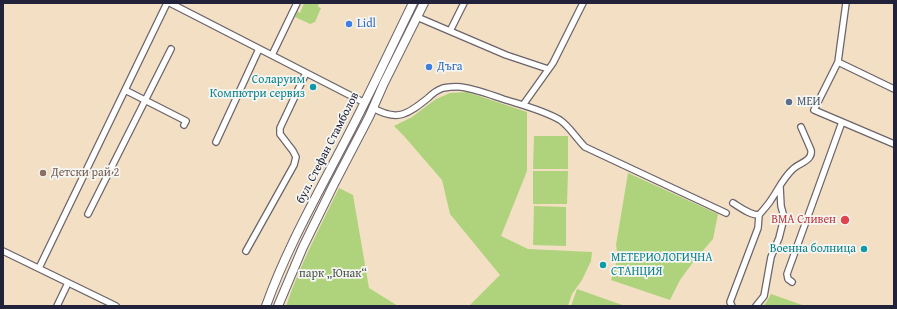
<!DOCTYPE html>
<html>
<head>
<meta charset="utf-8">
<style>
	body { margin:0 }
	#map { position:relative; width:897px; height:309px; overflow:hidden; background:#f2dfc4; font-family:"Gentium Book Plus",serif }
	canvas { display:block }
	.frame { position:absolute; inset:0; border:4px solid #22223b; pointer-events:none }
</style>
</head>
<body>
<div id="map">
<canvas width="897" height="309"></canvas>
<div class="frame"></div>
</div>
<script>
const c = document.querySelector('canvas').getContext('2d');
c.lineJoin = 'round';
function fill(path, color) { c.fillStyle = color; c.fill(path, 'evenodd'); }
function trace(path, color, width, dash) { c.strokeStyle = color; c.lineWidth = width; c.lineCap = dash ? 'butt' : 'round'; c.setLineDash(dash || []); c.stroke(path); }
function label(font, color, halo, rows, align = 'center') {
  c.font = font + ' "Gentium Book Plus",serif'; c.lineWidth = 3.5; c.setLineDash([]); c.textBaseline = 'middle'; c.strokeStyle = halo; c.fillStyle = color; for (const [text, x, y, turn = 0] of rows) {
    c.save(); c.translate(x, y); c.rotate((+turn || 0) * Math.PI / 180); c.textAlign = isNaN(turn) ? turn : align; if (halo) c.strokeText(text, 0, 0); c.fillText(text, 0, 0); c.restore();
  }
}
const green = new Path2D(`
	M304,3h15l-1,4 3,1 -6,14 -5,2 -15,-7 2,-6 3,2z
	M467,92l60,20v59l-26,65 27,13 64,3 -1,9 -9,19 -10,14 -4,12h-99l31,-31 -50,-61 -8,-34 -38,-44 -10,-10 18,-9 24,-18 14,-6z
	M534,136h34v33h-35z
	M533,171h35l-1,33h-34z
	M628,173l90,41 -5,25 -19,22 -14,19 -10,20 -59,-20 7,-23 -2,-12z
	M339,188l14,7 16,93 29,18h-112c14,-41 34,-79 53,-118z
	M534,206l32,1v39l-33,-1z
	M577,289l48,17h-54z
	M771,294l34,12h-41z`);
const street = new Path2D(`
	M170,3l195,100
	M846,3l-8,59 -24,48 80,34
	M417,17l89,38 42,14
	M450,31l14,-28
	M272,55l25,-52
	M838,62l56,27
	M125,90l61,31 -2,4
	M523,105l30,-42 30,-60
	M373,108c25,14 35,6 55,-10 4,-4 9,-8 15,-10 6,-1 12,-2 18,-1 14,2 28,7 42,12 19,6 40,11 57,21 9,6 17,19 25,27l141,66
	M216,142l43,-93
	M733,203c8,5 17,12 26,12 4,-5 9,-10 12,-15 7,-10 12,-22 22,-31 6,-6 20,-8 18,-19l-10,-23
	M88,214l83,-165
	M3,251l113,55
	M246,251l48,-86 2,-8 -3,-6 -13,-17v-6l26,-55
	M39,268l128,-265
	M792,282l-4,-3 -1,-5 55,-152
	M57,306l11,-23
	M732,306l-2,-4 28,-74 1,-13
	M756,306l8,-10 7,-39 8,-19 4,-16 1,-5 -3,-11 -1,-19`);
const secondary = new Path2D(`
	M266,306c20,-56 50,-109 77,-161 25,-47 47,-95 70,-142
	M278,306l25,-59 31,-63 35,-67 15,-34 40,-80`);
const markers = [
	[349,24,4,"#3f7fe0"],
	[429,67,4,"#3f7fe0"],
	[313,87,4,"#0f9aa8"],
	[789,102,4,"#5c6f8a"],
	[43,173,4,"#8d6e63"],
	[845,220,5,"#e0444e"],
	[864,249,4,"#0f9aa8"],
	[603,265,4,"#0f9aa8"]
];
const shopNames = [
	["Lidl",357,24],
	["Дъга",437,67]
];
const cultureNames = [
	["Соларуим",305,80],
	["Компютри сервиз",305,94],
	["Военна болница",856,249],
	["МЕТЕРИОЛОГИЧНА",611,258,"left"],
	["СТАНЦИЯ",611,272,"left"]
];
const serviceNames = [
	["МЕИ",797,102]
];
const streetNames = [
	["бул. Стефан Стамболов",328,148,-63]
];
const educationNames = [
	["Детски рай 2",51,173]
];
const healthNames = [
	["ВМА Сливен",836,220]
];
const parkNames = [
	["парк „Юнак“",333,274]
];
fill(green, '#afd37c');
trace(street, '#6b646b', 8);
trace(secondary, '#6b646b', 10);
trace(street, '#fff', 5.5);
trace(secondary, '#fff', 8);
for (const [x, y, r, color] of markers) { const dot = new Path2D(); dot.arc(x, y, r, 0, 2 * Math.PI); c.fillStyle = color; c.fill(dot); trace(dot, '#f6f6f2', 1.5); }
label('12px', '#366cbe', '#f6f6f2', shopNames, 'left');
label('12px', '#0d838f', '#f6f6f2', cultureNames, 'right');
label('12px', '#4e5e75', '#f6f6f2', serviceNames, 'left');
label('12px', '#22223b', '#f6f6f2', streetNames);
label('12px', '#785e54', '#f6f6f2', educationNames, 'left');
label('12px', '#be3a42', '#f6f6f2', healthNames, 'right');
label('12px', '#4c574e', '#f6f6f2', parkNames);
</script>
</body>
</html>
